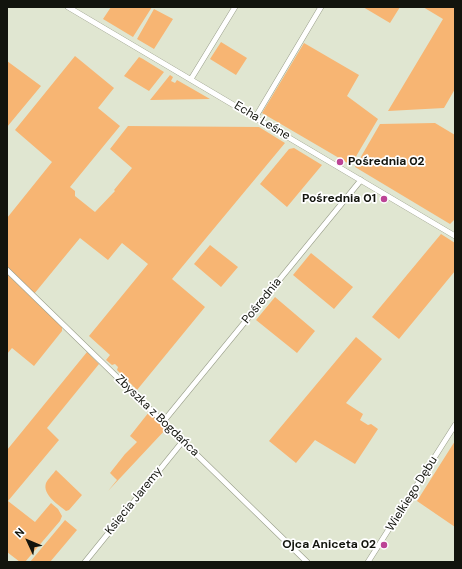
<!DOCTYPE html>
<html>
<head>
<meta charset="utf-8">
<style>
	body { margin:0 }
	#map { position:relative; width:462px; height:569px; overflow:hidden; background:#e0e6d1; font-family:"DM Sans",sans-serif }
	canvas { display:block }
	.frame { position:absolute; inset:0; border:8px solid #12140d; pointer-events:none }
	.north { position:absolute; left:8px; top:521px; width:40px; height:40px; -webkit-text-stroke:3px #fff; paint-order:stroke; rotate:314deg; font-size:11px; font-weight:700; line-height:16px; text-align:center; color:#12140d }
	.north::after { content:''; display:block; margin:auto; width:14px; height:18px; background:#12140d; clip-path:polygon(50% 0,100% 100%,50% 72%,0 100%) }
</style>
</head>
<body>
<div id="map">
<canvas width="462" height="569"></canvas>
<div class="frame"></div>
<div class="north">N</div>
</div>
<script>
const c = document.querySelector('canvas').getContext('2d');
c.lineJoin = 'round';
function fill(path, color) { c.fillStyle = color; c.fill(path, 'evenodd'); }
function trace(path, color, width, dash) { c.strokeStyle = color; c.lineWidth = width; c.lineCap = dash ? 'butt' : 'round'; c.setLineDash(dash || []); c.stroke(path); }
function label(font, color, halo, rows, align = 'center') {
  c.font = font + ' "DM Sans",sans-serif'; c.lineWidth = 3.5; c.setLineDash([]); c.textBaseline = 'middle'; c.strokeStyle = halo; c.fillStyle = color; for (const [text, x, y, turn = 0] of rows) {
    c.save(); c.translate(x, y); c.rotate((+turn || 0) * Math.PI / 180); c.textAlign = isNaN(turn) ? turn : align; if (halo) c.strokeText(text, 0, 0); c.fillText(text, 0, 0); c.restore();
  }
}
const green = new Path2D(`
	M111,7h41l-19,30 -30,-18z
	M363,7h37l-10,16z
	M423,7h32v82l-11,19 -56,3 55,-92z
	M154,9l19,10 -19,30 -17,-10z
	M221,42l26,16 -11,17 -26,-16z
	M304,43l55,32 -12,21 31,23 -27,46 -89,-52z
	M75,56l39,32 -16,20 22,18 -50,61 5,4v5l20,16 20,-21 -1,-1 18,-22 -22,-19 18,-23 131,1 26,16 -113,136 33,28 -68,83 -20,-20 1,-3 -3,-3 -3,1 -6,-5 4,-5 -21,-19 59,-72 -26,-21 -14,17 -28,-22 -46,56 -27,-27v-49l45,-56 -37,-32z
	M139,57l4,2 21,13 -15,19 -25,-15z
	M7,61l34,25 -34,41z
	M170,75l3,2 -2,4 4,2 2,-3 33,19 -60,1z
	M435,123l20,12v84l-5,5 -95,-57 25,-43z
	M294,148l28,17 -35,42 -27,-23 29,-35z
	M441,234l14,9v28l-56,68 -27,-22z
	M210,245l28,22 -17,20 -27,-23z
	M311,253l42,34 -19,22 -41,-34z
	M7,274l55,53v4l-28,35 -22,-18 -5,6z
	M275,297l40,34 -18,22 -41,-33z
	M356,337l26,22 -36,44 17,11 -3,6 8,5 3,-1 7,5 -23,35 -40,-24 -19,23 -27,-22z
	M87,352l12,12 -52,64 12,12 -51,61 27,21 16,-19 7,6 4,7 -2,5 -35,41h-5l-13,-10v-102z
	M149,412l17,17 -58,62 9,-11 -7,-7 15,-19 12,-12 -7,-6z
	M455,441v86l-38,-26z
	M56,470l26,25 -13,15 -3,1c-7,-6 -24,-16 -20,-28 2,-4 7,-9 10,-13z
	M65,520l12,10 -27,32h-20z`);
const minor = new Path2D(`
	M68,7l387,229
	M191,79l44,-72
	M255,118l66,-111
	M7,270l300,292
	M163,422l198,-242
	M85,562l98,-121
	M368,562l87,-137`);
const markers = [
	[340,162,4,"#bc4396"],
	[384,199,4,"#bc4396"],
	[384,545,4,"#bc4396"]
];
const streetNames = [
	["Echa Leśne",262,121,31],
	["Pośrednia",262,301,-51],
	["Zbyszka z Bogdańca",157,416,44],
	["Wielkiego Dębu",412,494,-58],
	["Księcia Jaremy",134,501,-51]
];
const poiNames = [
	["Pośrednia 02",348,162,"left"],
	["Pośrednia 01",376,199],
	["Ojca Aniceta 02",376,545]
];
fill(green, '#f7b573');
trace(minor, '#989d89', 6);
trace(minor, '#fff', 5);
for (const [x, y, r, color] of markers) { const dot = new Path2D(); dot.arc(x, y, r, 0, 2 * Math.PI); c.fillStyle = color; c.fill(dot); trace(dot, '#fff', 1.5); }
label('12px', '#12140d', '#fff', streetNames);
label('bold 12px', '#12140d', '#fff', poiNames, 'right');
</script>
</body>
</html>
